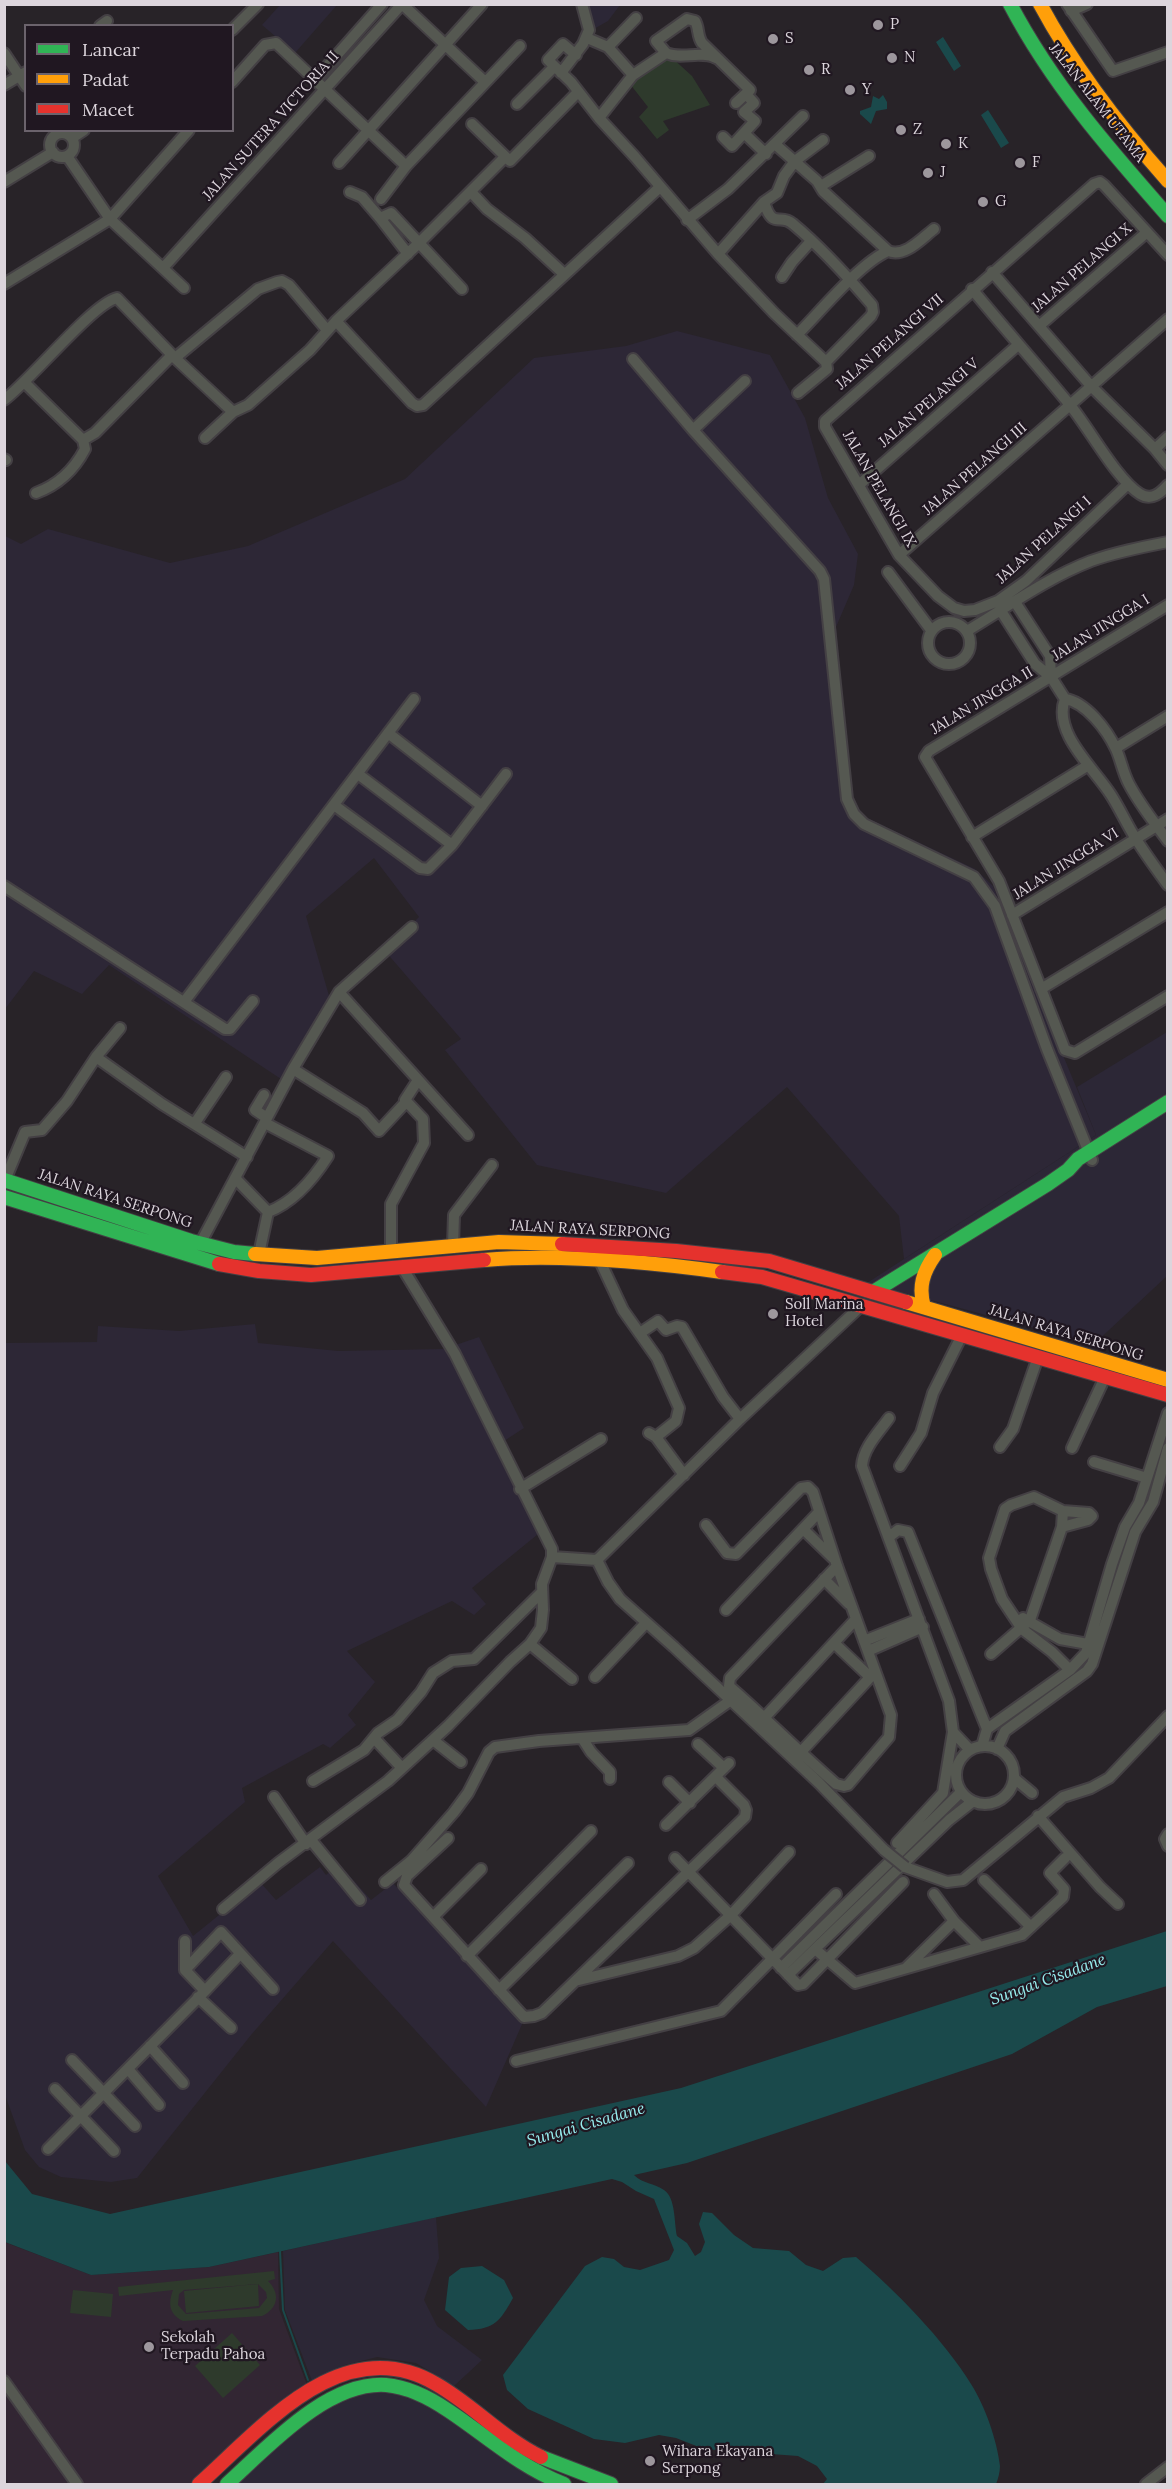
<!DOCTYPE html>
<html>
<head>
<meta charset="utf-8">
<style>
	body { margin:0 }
	#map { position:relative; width:1172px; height:2489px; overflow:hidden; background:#282328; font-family:Lora,serif }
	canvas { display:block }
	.frame { position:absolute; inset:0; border:6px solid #dcd5dc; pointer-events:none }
	.legend { position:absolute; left:24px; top:24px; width:210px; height:108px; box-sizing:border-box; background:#201721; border:2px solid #6b636c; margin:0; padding:8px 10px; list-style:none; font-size:18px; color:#dcd5dc }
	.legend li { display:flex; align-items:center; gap:12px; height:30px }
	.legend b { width:30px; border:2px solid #6b636c }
</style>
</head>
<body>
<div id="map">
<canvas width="1172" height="2489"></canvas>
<div class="frame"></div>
<ul class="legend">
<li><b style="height:8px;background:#30b455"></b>Lancar</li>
<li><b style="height:8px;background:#ff9f0a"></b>Padat</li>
<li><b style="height:8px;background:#e5322d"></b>Macet</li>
</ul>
</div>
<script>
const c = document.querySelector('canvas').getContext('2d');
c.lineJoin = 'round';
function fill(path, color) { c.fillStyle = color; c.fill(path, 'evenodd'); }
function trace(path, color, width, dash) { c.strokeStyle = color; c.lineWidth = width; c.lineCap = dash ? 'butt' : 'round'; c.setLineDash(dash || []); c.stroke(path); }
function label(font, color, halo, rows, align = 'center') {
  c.font = font + ' Lora,serif'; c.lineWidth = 4.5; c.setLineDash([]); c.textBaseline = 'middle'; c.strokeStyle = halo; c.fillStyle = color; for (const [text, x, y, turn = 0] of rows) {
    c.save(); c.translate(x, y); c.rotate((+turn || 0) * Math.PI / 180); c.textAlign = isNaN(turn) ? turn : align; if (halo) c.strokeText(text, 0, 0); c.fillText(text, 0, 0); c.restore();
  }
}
const commercial = new Path2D(`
	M280,5h57l-42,48 -33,-28z
	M589,5h31l-12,16 -16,9z
	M1167,1032v244l-73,68 -227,-61 229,-148 -19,-48z
	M436,2217l3,41 -15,42 13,26 45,34 -28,26 -38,-23 -39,-6 -32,8 -33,16 -27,-71 -2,-59z
	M392,2389l32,9 133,86h-325l99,-84z`);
const industrial = new Path2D(`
	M677,331l93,24 35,63 23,80 30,56 -4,31 -18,42 16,168 11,21 112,53 18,17 103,249 -192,124 -5,-43 -112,-129 -121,106 -129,-28 -92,-115 16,-11 -76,-88 34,-34 -45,-59 -68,58 26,90 -48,75 -175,-116 -27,29 -48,-23 -29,38v-473l16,8 27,-15 122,34 78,-17 157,-67 129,-121 92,-12z
	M255,1324l3,19 80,8 106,-2 35,-12 45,91 -23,15 42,87 -71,58 14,16 -12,11 -22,-14 -105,50 28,31 -27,33 8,10 -26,23 -7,-4 -81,44 3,14 -87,74 35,60 67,-54 16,18 44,-33 6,8 13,-11 32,36 22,-17 130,139 -37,85 -153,-166 -82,94 -114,143 -26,4 -50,-5 -22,-10 -14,-17 -20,-55v-752l92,-1 1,-16 81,5z`);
const built = new Path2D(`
	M4,2242l87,33 118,-8 69,-15 1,57 28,76 -115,99h-183l-5,-8z`);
const green = new Path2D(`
	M670,56l22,20 18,29 -47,16 6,9 -12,9 -18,-22 9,-10 -18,-23 11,-11z
	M274,2271l1,8 -7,2c12,12 11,27 -6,35l-79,5c-14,-7 -15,-17 -10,-31l-54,6 -1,-9zM258,2284l-74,7 2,22 73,-7 -1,-22 8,8 1,6 -8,10 -73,6 -8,-9 1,-11 5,-4z
	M73,2290l40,4 -2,23 -41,-4z
	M232,2333l28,32 -37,33 -28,-32z`);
const water = new Path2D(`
	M943,37l18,29 -7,5 -18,-29z
	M883,95l4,7v7l-11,2 -5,13 -11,-10v-3l11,-4 2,-11 6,3z
	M988,110l21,33 -8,5 -20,-33z
	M1167,1931v55l-70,21 -85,47 -325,109 -53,12c9,9 20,8 30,15 12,8 10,33 13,46l10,7 8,13 6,-4 4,-10 -6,-18 4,-12 9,1 22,22 19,13 36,3 17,14 17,6 20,-13 13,-1c39,33 89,84 115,127 14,22 26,56 29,82 0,6 -2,13 -4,18h-173l4,-5 -10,-13 -19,-10 -94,-7 -28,-11 -17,-3 -34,8 -31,-4 -66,-30 -21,-19 -4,-15 82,-109 17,-9 12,2 10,8 16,3 29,-10 5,-10 -20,-51 -18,-8 -14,-9 -10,-3 -403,88 -118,8 -86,-33v-81l27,33 78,20 571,-126z
	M482,2266l22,14 9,18c-13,23 -18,31 -45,32l-23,-20 4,-33 12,-9z`);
const stream = new Path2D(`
	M280,2251l3,59 25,70`);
const street = new Path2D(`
	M402,4l83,78
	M1067,4l46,67 55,-19
	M1071,11l16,-7
	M100,26l7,-5
	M232,30l26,-26
	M587,38l21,9 25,28
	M608,47l28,-29
	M4,53l22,33
	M666,53c16,7 34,-3 50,5
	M576,55l-13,-11 -15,16 23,22 28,36 36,39 83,97 56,59 52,49 1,7 -29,24
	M561,73l22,-29 6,-14 -7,-26
	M315,80l67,-76
	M232,82l33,-37 11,-2 130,123
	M4,85l22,-13
	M746,94l8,9 -10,9 11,9 -11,12 22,21
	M517,104l37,-37
	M599,118l34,-43 33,-22 -10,-12 31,-22 8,2c4,6 2,15 7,22l48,47 -14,13
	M472,124l38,37 68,-69
	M50 145a12 12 0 1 1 24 0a12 12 0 1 1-24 0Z
	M723,137l9,9 12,-13
	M72,138l12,-8
	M776,145l41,36 6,10 65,60
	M67,156l43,63 74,69
	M339,163l143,-159
	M4,182l49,-30
	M821,186l48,-30
	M350,192l12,5 18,21 11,-5 71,76
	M471,192l16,17 38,29 39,36
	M381,199l25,-33 114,-120
	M764,202c9,29 16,10 29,22 29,24 55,53 79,81l1,7 -2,4 -45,46
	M380,218l28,36
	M687,220l41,-31 75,-73
	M718,254l46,-52 13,-9 7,-17 11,-15 28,-21
	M163,268l239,-264
	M992,272l99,114 64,63 13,16
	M782,277l10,-15 19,-21
	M4,284l106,-65 79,-89
	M972,289c32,39 66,77 98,116 19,23 47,75 70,89 11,7 20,0 28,-9
	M336,321l76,82 5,3 6,-1 237,-218
	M1039,326l107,-93
	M797,335c23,-23 63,-72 91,-84 17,7 34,-13 46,-22
	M175,358l83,-69 19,-7 5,-1 7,4 38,45
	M633,359l60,71 127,141 4,8 23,220 7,15 10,10 110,53 21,29 52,143 45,111
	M25,383l58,57 12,-7 77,-78
	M4,400c27,-20 88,-96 113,-102l58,60 58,54 15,-7 62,-55 26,-29 83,-78 86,-86
	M693,430l52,-49
	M205,438l28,-26
	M1155,449l13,-12
	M4,459l2,1
	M860,484l158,-139
	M1128,484l-102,97 -28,20 -23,9 -11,1 -10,-3 -16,-12 -39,-41 -74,-128v-6l269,-237 6,-2 4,3 64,70
	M36,493c22,-8 38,-23 49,-44l-2,-9
	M899,555l269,-236
	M888,572l43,58
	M1015,602l35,54 1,21
	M1168,605l-239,146 -4,6 74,124 66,169 10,3 93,-57
	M1001,611l34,53 16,13 14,22c21,3 42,31 51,50 5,11 7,24 13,35 11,21 25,38 39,57
	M928 643a21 21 0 1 1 42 0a21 21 0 1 1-42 0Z
	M967,631c40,-24 80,-53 124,-70 25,-9 51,-14 77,-19
	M1065,699c-13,34 30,70 46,96 9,14 16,30 25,44 10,16 21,31 32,46
	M388,733l94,73
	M1116,748l52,-32
	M358,774l94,71
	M334,805l86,63 8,1 24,-24 54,-71
	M972,837l115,-71
	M4,886l221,143h5l23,-28
	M1012,915l156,-96
	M1041,989l127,-77
	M339,992l129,143
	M184,1002l230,-303
	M96,1057l66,47 85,53
	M293,1069l70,44 16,18 27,-29
	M264,1095l-9,15 12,8
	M195,1123l31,-46
	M265,1123l63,33c-14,22 -34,46 -60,56
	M235,1178l33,34 -9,42
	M5,1180l20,-48 17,-2 25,-29 29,-44 24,-29
	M200,1244l93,-175 46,-77 73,-65
	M453,1246l1,-31 38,-50
	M391,1251v-47l33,-61 -1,-24 -18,-19 13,-20
	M600,1261l23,49 34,48 22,50 -3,13 -20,16
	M862,1305l-122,114 -143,141 11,22 12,17 54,48 145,136 65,67
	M640,1333l18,-12 8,9 11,-4 5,1 41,70 17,22
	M889,1418c-10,14 -26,30 -27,48l87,235 4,31 17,18
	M649,1433l7,4 28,38
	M1000,1447l13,-18 25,-72
	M1072,1448l33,-71
	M1094,1462l53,16
	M900,1466l21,-33 12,-40 29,-58
	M520,1489l81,-50
	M706,1525l21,28 9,1 65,-66 7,-1 5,5 24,74 54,149 -2,22 -41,48 -4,1 -8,-2c-36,-31 -70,-66 -107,-98l1,-8 107,-112
	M1062,1527l26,-7 4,-4
	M803,1529l30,29
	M889,1537l9,-7 10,2 79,197
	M552,1557l45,3
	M824,1579l25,25
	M726,1610l93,-98
	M1023,1618l37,21 28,5
	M864,1641l55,-22
	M834,1643l36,34
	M530,1644l42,35
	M868,1651l55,-24
	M991,1654l39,-34 32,-93 1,-16
	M1070,1670l-18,-18 -30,-23 -20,-30 -11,-30 -2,-11 16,-49 6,-4 23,-8 29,14 26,2 3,3
	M595,1677l51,-54
	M765,1717l91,-98
	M374,1738l28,30
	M582,1738l9,14 19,20v7
	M433,1740l28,22
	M698,1744l26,24
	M982,1746l5,-17 83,-59 16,-17 26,-89 13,-37 14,-24 29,-90
	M956 1775a29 29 0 1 1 58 0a29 29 0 1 1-58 0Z
	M997,1749l8,-18 82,-60 5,-7 43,-132 18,-30 15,-54
	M800,1753l75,-81
	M1014,1778l18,15
	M313,1781l51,-31 14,-17 19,-13 24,-28 12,-19 19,-12 22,-2 67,-66
	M669,1782l21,21
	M274,1797l32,47
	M1038,1816l62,71 18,17
	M666,1825l63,-62
	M1168,1834l-3,5 3,7
	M448,1838l-41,38 -3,9 120,132 10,-1 8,-3 203,-196 1,-7 -2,-5 -28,-28
	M311,1840l49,60
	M897,1843l46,-50 10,-61
	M675,1858l123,127 5,-1 100,-102
	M905,1867l42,15 16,-2 100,-83 28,-9 18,-10 59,-62
	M984,1880l47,47
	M385,1882l26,-21 43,-49 14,-19 21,-41 6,-5 44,-6 150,-11 42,-30
	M934,1894l20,27 25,25
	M223,1909l55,-46 110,-82 60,-55 62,-64 20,-18 11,-16 2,-18 -1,-26 10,-27v-8l-97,-195 -53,-87
	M434,1916l47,-47
	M815,1949l40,34 167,-48 41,-38 1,-8 -14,-16 15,-15
	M467,1956l124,-125
	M907,1967l47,-46
	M781,1968l180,-176
	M185,1970l36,-38 52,57
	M788,1975l161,-155 23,-18
	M579,1980l99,-24 16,-8 37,-33 58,-63
	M499,1990l129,-127
	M205,1991l35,-37
	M198,1997l33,31
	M150,2046l33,37
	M72,2060l63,66
	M516,2061l205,-50 115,-117
	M128,2069l31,36
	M55,2089l59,62
	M48,2149l157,-158 -20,-21v-29
	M4,2381l73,103
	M1146,2484l22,-17`);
const fast = new Path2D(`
	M1010,4c42,80 99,145 158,212
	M4,1180l187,61 43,11 21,2
	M4,1197l215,67
	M873,1292l175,-108 20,-14 10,-11 90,-57
	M541,2457l70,27
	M227,2484c40,-36 100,-103 159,-99 23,2 44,13 63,26 39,26 71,56 115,73`);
const slow = new Path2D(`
	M1040,4c35,65 79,122 128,177
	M255,1254l62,4 182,-16 63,2
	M484,1260c73,-6 165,2 238,12
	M906,1302l262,78
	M924,1307c-6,-20 -1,-35 11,-52`);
const jam = new Path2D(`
	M562,1244l114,7 93,10 137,41
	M219,1264l40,7 52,4 173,-15
	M722,1272l40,5 406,118
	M199,2484c63,-56 144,-155 237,-100 37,21 66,54 105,73`);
const streetBridge = new Path2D(`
	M884,1850l21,17`);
const markers = [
	[878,25,6,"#9d979d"],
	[773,39,6,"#9d979d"],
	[892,58,6,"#9d979d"],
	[809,70,6,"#9d979d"],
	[850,90,6,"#9d979d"],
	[901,130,6,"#9d979d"],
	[946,144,6,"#9d979d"],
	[1020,163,6,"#9d979d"],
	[928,173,6,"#9d979d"],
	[983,202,6,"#9d979d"],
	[773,1314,6,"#9d979d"],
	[149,2347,6,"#9d979d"],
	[650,2461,6,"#9d979d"]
];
const poiNames = [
	["P",890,25],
	["S",785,39],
	["N",904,58],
	["R",821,70],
	["Y",862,90],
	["Z",913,130],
	["K",958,144],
	["F",1032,163],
	["J",940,173],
	["G",995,202],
	["Soll Marina",785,1305],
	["Hotel",785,1322],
	["Sekolah",161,2338],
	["Terpadu Pahoa",161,2355],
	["Wihara Ekayana",662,2452],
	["Serpong",662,2469]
];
const streetNames = [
	["JALAN ALAM UTAMA",1097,103,52],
	["JALAN SUTERA VICTORIA II",271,126,-48],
	["JALAN PELANGI X",1082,268,-41],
	["JALAN PELANGI VII",890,342,-41],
	["JALAN PELANGI V",929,403,-41],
	["JALAN PELANGI III",975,469,-41],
	["JALAN PELANGI IX",879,489,60],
	["JALAN PELANGI I",1044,540,-42],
	["JALAN JINGGA I",1101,628,-32],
	["JALAN JINGGA II",982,701,-31],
	["JALAN JINGGA VI",1066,864,-32],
	["JALAN RAYA SERPONG",115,1199,18],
	["JALAN RAYA SERPONG",590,1230,3],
	["JALAN RAYA SERPONG",1066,1333,17]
];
const waterNames = [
	["Sungai Cisadane",1048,1980,-20],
	["Sungai Cisadane",586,2125,-16]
];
fill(commercial, '#2c2736');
fill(industrial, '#2d2736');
fill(built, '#322633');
fill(green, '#2e3a2c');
fill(water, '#1a494b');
trace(stream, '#1a494b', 2);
trace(street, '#444044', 14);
trace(fast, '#444044', 16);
trace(slow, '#444044', 16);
trace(jam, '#444044', 16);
trace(street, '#555851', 10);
trace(fast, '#30b455', 14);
trace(slow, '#ff9f0a', 14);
trace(jam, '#e5322d', 14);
trace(streetBridge, '#444044', 14, []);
trace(streetBridge, '#555851', 10);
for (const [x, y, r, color] of markers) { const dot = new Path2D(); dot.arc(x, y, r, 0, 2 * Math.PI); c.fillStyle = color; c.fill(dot); trace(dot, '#201721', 2); }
label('15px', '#dcd5dc', '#201721', poiNames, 'left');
label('15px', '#dcd5dc', '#201721', streetNames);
label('italic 16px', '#97eeef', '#201721', waterNames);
</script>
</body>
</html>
